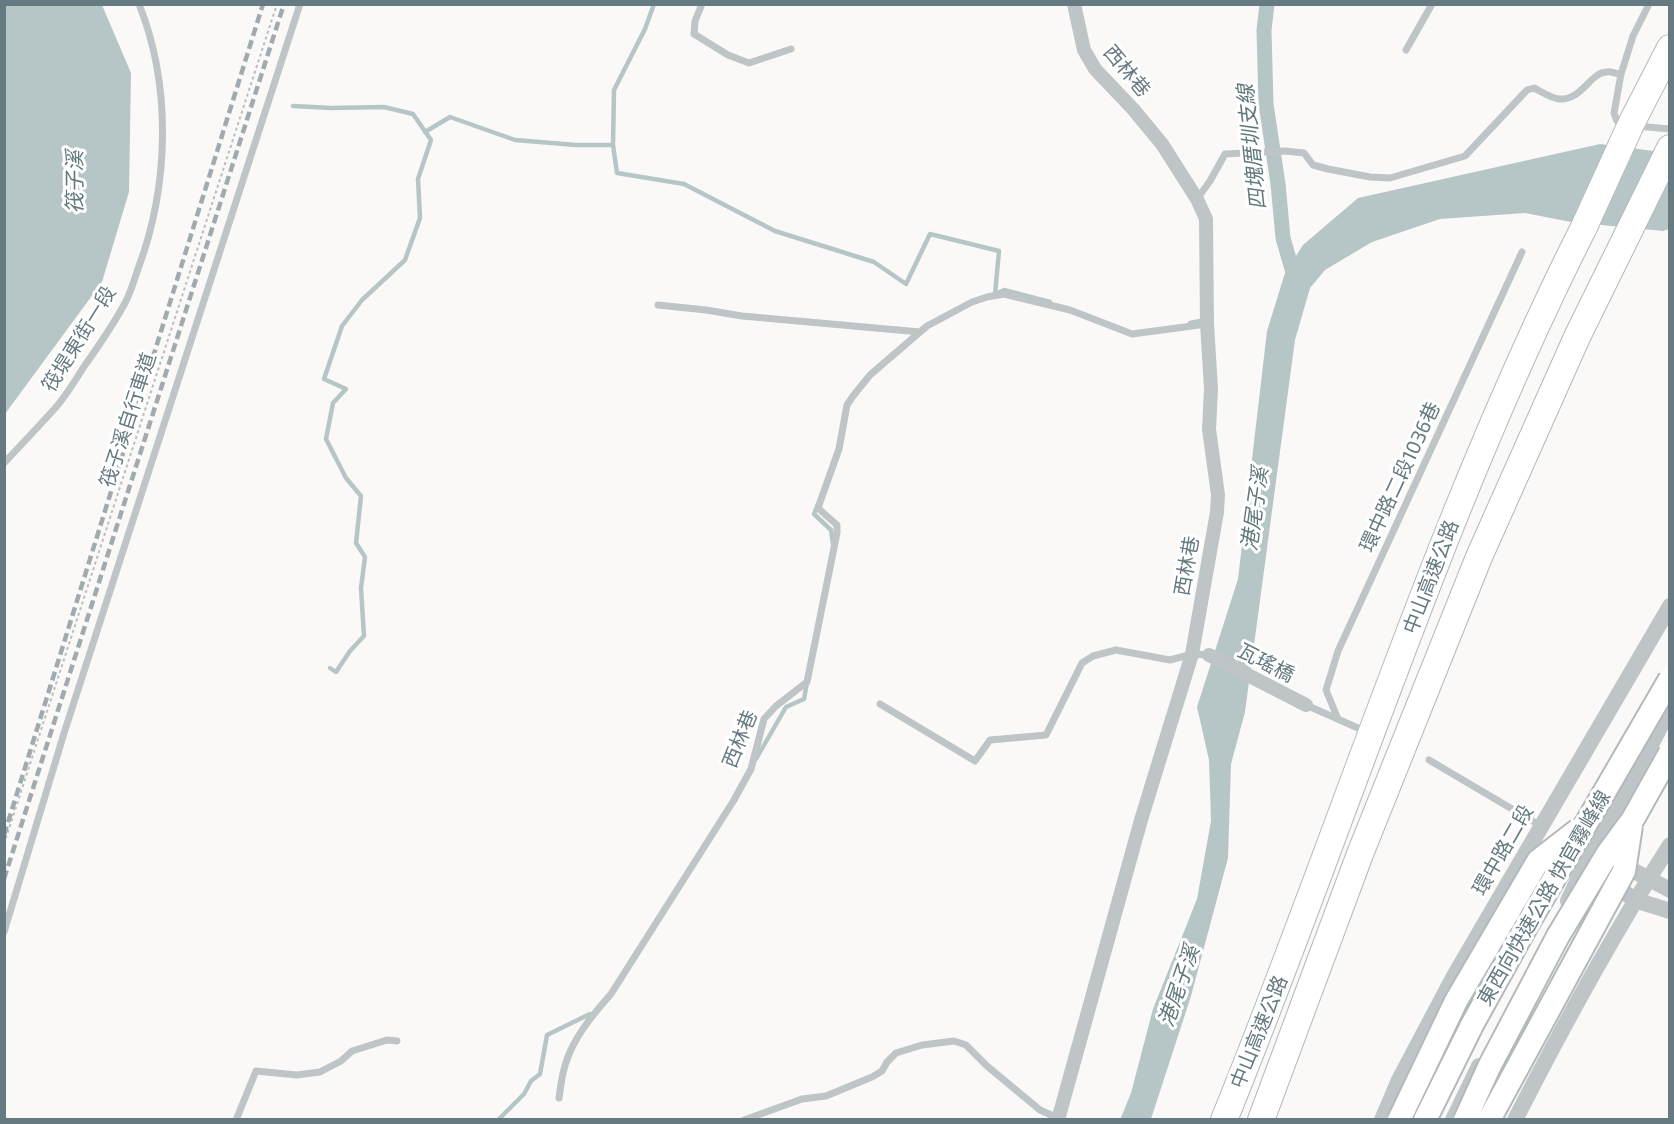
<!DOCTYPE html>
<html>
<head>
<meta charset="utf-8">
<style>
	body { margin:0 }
	#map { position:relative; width:1674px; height:1124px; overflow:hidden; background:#faf9f8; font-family:"Exo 2",sans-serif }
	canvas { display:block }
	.frame { position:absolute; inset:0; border:6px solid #667a81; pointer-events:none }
</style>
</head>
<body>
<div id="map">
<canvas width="1674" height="1124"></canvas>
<div class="frame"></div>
</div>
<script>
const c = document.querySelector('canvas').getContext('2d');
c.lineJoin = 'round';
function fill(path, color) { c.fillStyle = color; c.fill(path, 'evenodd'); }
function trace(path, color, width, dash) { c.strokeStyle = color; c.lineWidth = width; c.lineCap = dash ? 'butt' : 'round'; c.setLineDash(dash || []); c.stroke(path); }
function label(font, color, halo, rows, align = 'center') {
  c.font = font + ' "Exo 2","Noto Sans TC",sans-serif'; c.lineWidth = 6; c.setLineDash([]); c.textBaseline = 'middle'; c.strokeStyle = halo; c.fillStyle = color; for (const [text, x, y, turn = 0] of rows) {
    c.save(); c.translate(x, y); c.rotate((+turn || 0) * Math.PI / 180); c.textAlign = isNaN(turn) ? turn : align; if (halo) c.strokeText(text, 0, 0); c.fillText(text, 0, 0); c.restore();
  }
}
const water = new Path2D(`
	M5,4l97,1 29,68 -2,119 -27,90 -97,132z
	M1600,144l69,9v76l-6,2 -92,-9 -46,-9 -85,6 -68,23 -47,28 -15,18 -15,52 -50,372 -14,52 -3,94 -37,138 -40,123 -31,1 11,-27 22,-84 44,-110 14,-78 -2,-61 -12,-53 41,-128 29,-248 18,-58 18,-28 55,-47z`);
const stream = new Path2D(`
	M654,4l-9,25 -31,61 -1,55 4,28 67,11 91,47 99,31 32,22 24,-50 69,17 -4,43
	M293,106l38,2 53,-1 29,7 18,26 -13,39 2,39 -15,42 -43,40 -20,26 -18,53 22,10 -13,14 -7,36 20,39 15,18 -5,47 9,14 -4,31 3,48 -14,15 -14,21 -6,-4
	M425,132l25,-15 65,23 61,5h37
	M998,293l6,-3 46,12
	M1190,323l10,-2
	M818,504l-4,10 17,16 2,14
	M756,759l30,-52 18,-8 3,-17
	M498,1120l26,-26 7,-13 9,-7 7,-39 43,-21`);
const canal = new Path2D(`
	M1267,4l-3,26 2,74 12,80 5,54 13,45`);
const path = new Path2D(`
	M4,844l273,-840`);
const service = new Path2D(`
	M702,4l-7,17 -1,13 34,21 21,8 42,-14
	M1406,50l26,-46
	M1621,74l-7,39 3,8 8,4
	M1636,126l34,3
	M1197,199l13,-18 15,-27 60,-3 19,2 9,12 15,4 42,8 20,1 75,-22 62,-66 7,-2c8,4 17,10 25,11 23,2 31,-27 48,-27 4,-1 9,2 14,2l12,-38 16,-32
	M658,305l48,5 36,6 178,16
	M4,463c18,-19 36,-38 53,-57 10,-12 18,-25 26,-38 15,-21 30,-43 42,-65 6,-11 9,-23 13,-34 31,-83 34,-182 1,-265
	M880,704l95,57 15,-21 56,-5 36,-72 11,-7 23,-6 54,10 22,-6 17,1
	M1306,705l52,23
	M1338,719l-12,-29 12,-39 184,-399
	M1429,760l112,66
	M4,932l61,-202 235,-726
	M559,1098c2,-15 4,-31 11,-46 9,-21 26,-41 41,-58l123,-194 17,-31 13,-50 12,-13 31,-24 30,-149v-8l-18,-16v-4l20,-56 8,-44 6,-9 17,-21 57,-49 45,-24 15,-5 17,-3 66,16 62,24 75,-10
	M236,1120l20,-49 41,4 23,-3 21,-11 11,-10 35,-11 10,1
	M744,1120l58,-21 24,-3 46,-19 10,-6 5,-9 9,-9 26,-8 32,-4 12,4 21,21 53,44 18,8`);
const minor = new Path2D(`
	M1209,655l97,50
	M1058,1120l83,-300 51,-166 25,-142 1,-17 -9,-66 2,-40 -4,-65 -1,-105 -9,-20 -35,-55 -29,-35 -38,-40 -11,-19 -10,-46`);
const tertiary = new Path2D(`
	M1617,862l53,28
	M1587,866l48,34 35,11
	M1568,901l25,-53 35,-59 42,-81
	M1382,1120l17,-40 55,-104 216,-370
	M1453,1120l26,-54
	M1515,1120c48,-94 98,-186 155,-275`);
const motorway = new Path2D(`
	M1632,122l38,-74
	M1224,1120c121,-297 215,-606 360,-893
	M1261,1120l99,-266 119,-297 98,-220 93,-189`);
const rail = new Path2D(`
	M4,835l259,-831
	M4,879l280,-875`);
const trunkBridge = new Path2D(`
	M1399,1120l57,-119 82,-140 40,-31
	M1425,1120l47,-95 54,-98 144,-248
	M1465,1120l24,-53 69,-131 50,-83 25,-34 37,-66
	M1489,1120l135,-249 7,-45`);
const motorwayBridge = new Path2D(`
	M1584,227l48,-105`);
const streetNames = [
	["西林巷",1127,71,50],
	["筏堤東街一段",79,339,-58],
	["筏子溪自行車道",128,420,-72],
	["環中路二段1036巷",1400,477,-65],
	["西林巷",1187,566,-80],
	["中山高速公路",1431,577,-69],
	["瓦瑤橋",1266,663,27],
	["西林巷",740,739,-68],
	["環中路二段",1503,850,-60],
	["東西向快速公路 快官霧峰線",1544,898,-60],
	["中山高速公路",1259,1032,-68]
];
const waterNames = [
	["四塊厝圳支線",1252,147,-96],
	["筏子溪",75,182,-90],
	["港尾子溪",1255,509,-82],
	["港尾子溪",1179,986,-71]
];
fill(water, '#b6c6c7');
trace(stream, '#b6c6c7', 4.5);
trace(canal, '#b6c6c7', 15);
trace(motorway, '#b3b9bb', 28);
trace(path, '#babec0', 2, [3, 3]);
trace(service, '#bfc5c7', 7);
trace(minor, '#bfc5c7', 14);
trace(tertiary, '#bfc5c7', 16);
trace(motorway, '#fff', 26);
trace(rail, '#a1aaae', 4.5, [9, 4.5]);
trace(trunkBridge, '#b3b9bb', 26, []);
trace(motorwayBridge, '#b3b9bb', 28, []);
trace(trunkBridge, '#fff', 22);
trace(motorwayBridge, '#fff', 26);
label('20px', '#667a81', '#fff', streetNames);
label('italic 21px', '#61787b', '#fff', waterNames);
</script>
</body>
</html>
